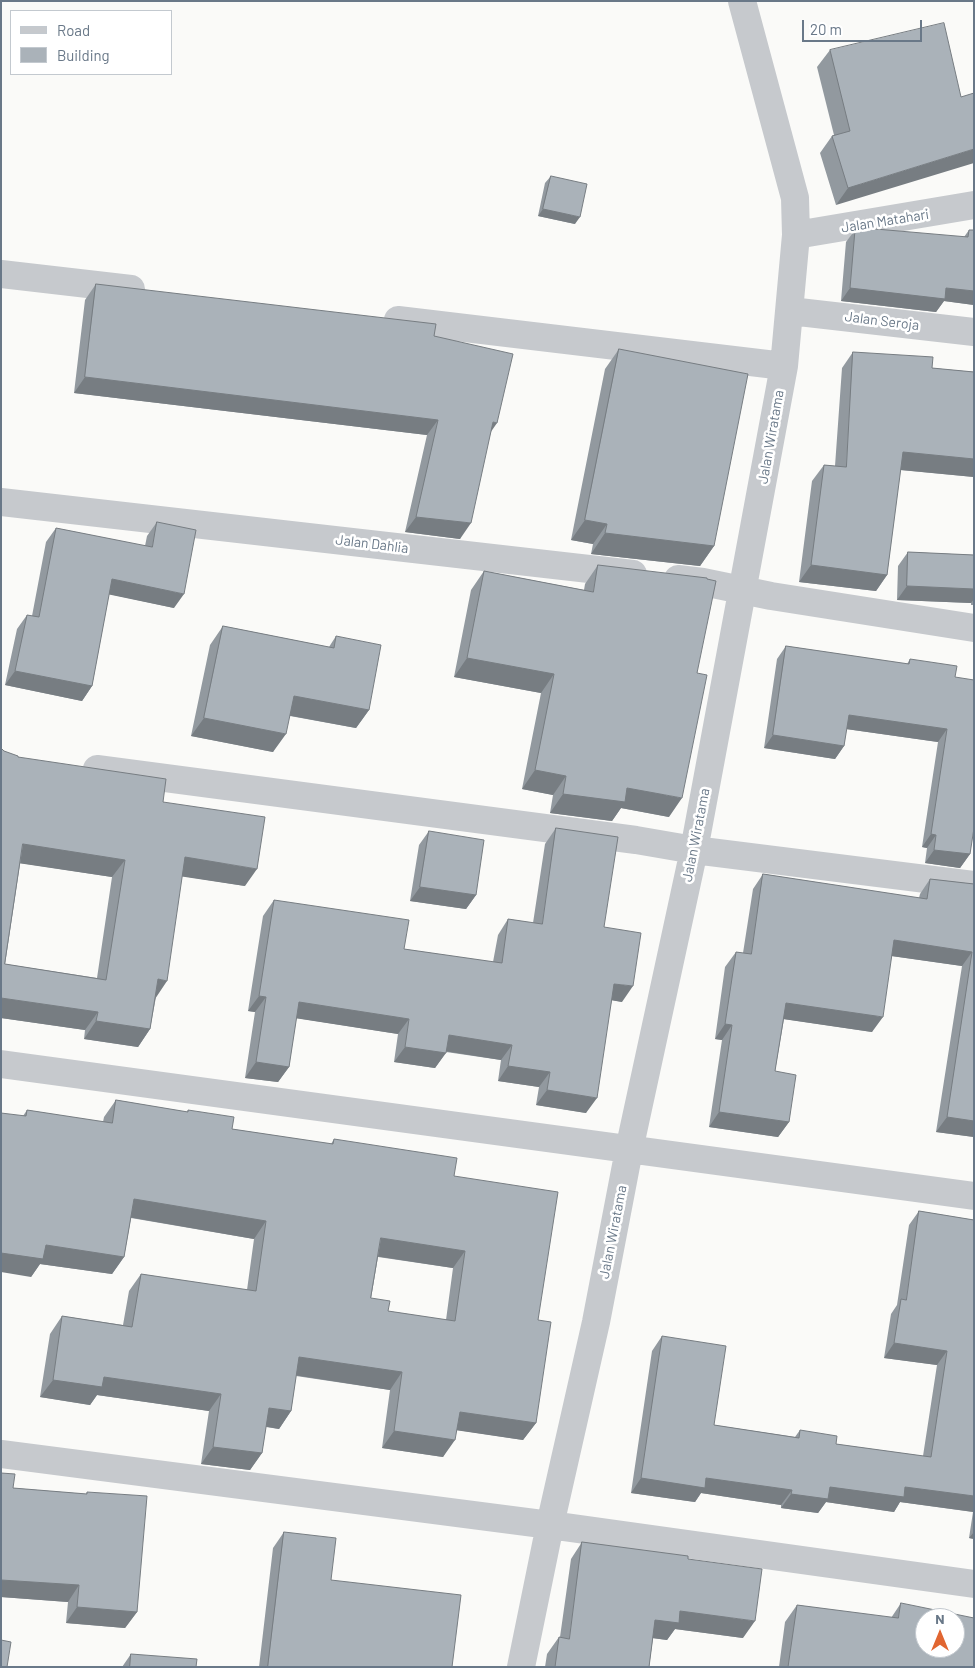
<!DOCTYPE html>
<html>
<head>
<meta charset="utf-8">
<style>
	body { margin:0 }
	#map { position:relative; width:975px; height:1668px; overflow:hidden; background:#fafaf8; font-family:Barlow,sans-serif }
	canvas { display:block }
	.frame { position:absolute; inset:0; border:2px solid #697888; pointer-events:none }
	.legend { position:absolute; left:10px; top:10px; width:162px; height:65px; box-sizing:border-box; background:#fff; border:1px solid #c3c9cf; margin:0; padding:6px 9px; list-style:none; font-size:15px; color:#697888 }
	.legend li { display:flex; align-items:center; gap:10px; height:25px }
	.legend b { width:25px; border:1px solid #c3c9cf }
	.north { position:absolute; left:915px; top:1608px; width:50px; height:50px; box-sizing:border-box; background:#fff; border:1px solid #c3c9cf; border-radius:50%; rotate:0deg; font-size:14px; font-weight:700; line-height:20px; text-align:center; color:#697888 }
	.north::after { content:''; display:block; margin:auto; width:18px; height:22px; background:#e16631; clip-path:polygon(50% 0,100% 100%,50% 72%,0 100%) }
	.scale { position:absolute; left:802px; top:20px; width:120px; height:22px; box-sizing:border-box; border:2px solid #697888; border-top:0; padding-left:6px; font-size:15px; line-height:18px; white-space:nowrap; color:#697888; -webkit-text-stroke:4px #fff; paint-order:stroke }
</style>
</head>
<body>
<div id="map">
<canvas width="975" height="1668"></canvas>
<div class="frame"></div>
<ul class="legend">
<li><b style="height:6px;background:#c6c9cd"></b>Road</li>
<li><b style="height:14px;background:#aab2b9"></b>Building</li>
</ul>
<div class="north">N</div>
<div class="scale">20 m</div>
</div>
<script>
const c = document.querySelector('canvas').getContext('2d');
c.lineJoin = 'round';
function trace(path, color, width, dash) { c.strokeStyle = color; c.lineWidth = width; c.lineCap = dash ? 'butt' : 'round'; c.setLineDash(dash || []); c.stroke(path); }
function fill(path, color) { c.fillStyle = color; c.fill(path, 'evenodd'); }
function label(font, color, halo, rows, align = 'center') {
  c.font = font + ' Barlow,sans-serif'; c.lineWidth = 5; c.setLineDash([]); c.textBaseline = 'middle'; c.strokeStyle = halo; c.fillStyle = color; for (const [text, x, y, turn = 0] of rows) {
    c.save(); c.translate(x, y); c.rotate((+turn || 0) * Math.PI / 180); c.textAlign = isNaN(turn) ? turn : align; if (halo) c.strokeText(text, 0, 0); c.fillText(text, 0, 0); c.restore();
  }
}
const minor = new Path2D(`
	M796,235l178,-30
	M1,274l130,15
	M790,311l184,21
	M398,320l386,46
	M1,502l632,72
	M678,579l25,3 68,14 203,32
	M97,769l539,71 58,10 280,35
	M1,1064l973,132
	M1,1454l549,71 424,59
	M521,1667l29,-142 46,-203 33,-172 65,-300 90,-484 12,-131 -1,-37 -53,-197`);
const wall = new Path2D(`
	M830,50l131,47 -125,108 -16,-52 12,-17 2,-1 -17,-68z
	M551,176l24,48 -37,-8 7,-33z
	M855,230l109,7 5,-7h5v75l-30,-4 -8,11 -95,-11 5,-59z
	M96,284l338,52 57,96 -31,107 -55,-7 22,-97 -353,-42 11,-93z
	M619,349l95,197 -14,20 -109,-12 2,-10 -22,-4 34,-171z
	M853,352l79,16 42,4v105l-74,-7 -13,105 -11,16 -77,-9 13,-101 12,-16 11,1 7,-98z
	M157,522l17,86 -65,-14 -17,92 -10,15 -77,-16 12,-56 10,-14 5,1 14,-74 10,-14 89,18 2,-10z
	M908,552l66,3v50h-3v-2l-74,-3 1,-34z
	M598,565l71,252 -48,-9 -9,13 -62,-8 3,-18 -31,-6 19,-96 -87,-16 17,-87 13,-19 100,19 1,-6z
	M223,626l106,21 7,-11 33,74 -13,18 -66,-12 -17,36 -82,-16 19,-91z
	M786,646l121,18 3,-5 45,18 15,177 -10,14 -35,-5 2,-15 -5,-1 16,-105 -92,-13 -2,17 -9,13 -71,-11 13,-89z
	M1,748l3,3 14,6 145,45 82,84 -63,-10 -26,121 -6,32 -12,18 -54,-8 1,-9 -84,-12zM20,863l92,14 -15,101 -92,-14z
	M556,828l48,99 18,75 -10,-2 -26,113 -50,-8 3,-18 -41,-6 3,-21 -55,-8 -11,16 -41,-6 4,-28 -102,-16 -7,49 -11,15 -33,-4 10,-66 -7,-1 15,-95 11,-16 130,49 89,13 5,-27 10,-16 25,4 12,-79z
	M429,831l47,64 -10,14 -56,-8 9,-56z
	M763,874l156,24 1,-4 10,-15 44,5v253l-38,-5 26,-166 -70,-10 -20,76 -88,-13 -9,52 14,51 -11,15 -69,-10 13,-87 -7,-1 10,-72 11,-15 7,1 10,-64z
	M116,1100l71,12 1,-2 44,19 99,15 3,-5 120,37 84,144 -2,103 -13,17 -66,-10 -14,27 -61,-9 8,-58 -94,-14 -5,35 -12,18 -13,-2 -4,26 -12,17 -49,-6 8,-53 -112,-16 -7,10 -50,-8 10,-63 12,-18 61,9 6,-34 12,-17 106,16 7,-51 -123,-21 -7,39 -12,17 -72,-10 -9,13 -8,-161 4,-6 76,12 1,-5zM378,1257l75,11 -7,52 -58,-9 -17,-13z
	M919,1211l55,9v319l-5,-1 4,-26 -73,-10 -6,10 -68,-10 -8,11 -37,-5v-3l-80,-12 -6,9 -64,-9 21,-142 10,-15 52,89 81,12 5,-7 36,14 87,12 14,-91 -53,-7 7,-44 6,-9 12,-80z
	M1,1473l12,15 73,6 1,-2 50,120 -12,16 -59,-5 2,-21 -67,-5z
	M284,1532l47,48 121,87h-193l14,-119z
	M582,1542l106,17 55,79 -68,-9 -8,11 -14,-2 -4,29h-104l2,-13 12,-17h1l11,-78z
	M901,1603l73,64h-195l6,-45 12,-17 94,13z
	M131,1654l65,13h-74z`);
const shadedWall = new Path2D(`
	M974,149v14l-138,42 12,-17z
	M543,209l37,8 -5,7 -37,-8z
	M850,288h96l28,3v14l-30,-4 -8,11 -95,-11z
	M85,377l353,43 -11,15 -353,-42z
	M493,422l4,1 -11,16z
	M903,452l71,7v18l-83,-8z
	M416,517l55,6 -11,16 -55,-7z
	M585,520l22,4 -14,20 -22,-4z
	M605,533l109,13 -14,20 -109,-12z
	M811,565l76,10 -11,16 -77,-9z
	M112,579l72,15 -10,14 -72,-15z
	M907,586l67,3v10l-3,4 -74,-3z
	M467,658l87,16 -13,19 -87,-16z
	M15,671l77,15 -10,15 -77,-16z
	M294,696l75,14 -13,18 -75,-14z
	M849,715l98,14 -9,13 -99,-14z
	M204,718l82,16 -13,18 -82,-16z
	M773,735l71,11 -9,13 -71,-11z
	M535,770l31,6 -13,19 -31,-6z
	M627,788l55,10 -13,19 -48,-9 -9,13 -62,-8 13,-19z
	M931,834l5,1 -9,13 -5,-1z
	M23,844l102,16 -13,17 -101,-15z
	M934,850l36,4 -10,14 -35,-5z
	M185,857l72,12 -12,17 -73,-11z
	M420,887l56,8 -10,14 -56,-8z
	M894,940l78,12 -10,14 -78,-11z
	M158,979l9,2 -12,18z
	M614,984l19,2 -11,16 -18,-3z
	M259,996l7,1 -11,15 -7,-1z
	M1,998l97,14 -13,18 -84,-12z
	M299,1002l110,17 -11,15 -110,-17z
	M786,1003l97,14 -11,15 -96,-14z
	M96,1021l54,8 -12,18 -54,-8z
	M725,1024l7,1 -10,15 -7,-1z
	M449,1035l63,10 -11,15 -63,-10z
	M405,1047l41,6 -11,15 -41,-6z
	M256,1062l33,5 -11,15 -33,-4z
	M508,1066l42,6 -11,15 -41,-6z
	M547,1090l50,8 -11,15 -50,-8z
	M719,1112l70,10 -11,15 -69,-10z
	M947,1117l27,4v16l-38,-5z
	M134,1199l132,22 -12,18 -132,-23z
	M381,1238l84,13 -12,17 -85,-13z
	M46,1245l78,12 -12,17 -72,-10 -9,13 -30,-5v-19z
	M894,1343l53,8 -10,14 -53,-7z
	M299,1357l103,15 -12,18 -103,-16z
	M104,1377l117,17 -12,17 -112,-16 -7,10 -50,-8 13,-17z
	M269,1408l22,3 -12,18 -22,-4z
	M460,1412l76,11 -13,17 -75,-11z
	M394,1431l61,9 -12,17 -61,-9z
	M213,1447l49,6 -12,17 -49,-6z
	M641,1478h65l86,12 -11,15 -80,-12 -6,9 -64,-9z
	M830,1487h75l69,9v16l-74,-10 -6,10 -68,-10 -8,11 -37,-5 10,-14z
	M974,1532v7l-5,-1z
	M1,1580l78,5 -11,17 -67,-5z
	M77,1607l60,5 -12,16 -59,-5z
	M680,1611l75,10 -12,17 -68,-9 -8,11 -23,-3 11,-17z`);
const building = new Path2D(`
	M944,23l17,74 13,-4v56l-126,39 -16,-52 18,-5 -20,-81z
	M551,176l36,8 -7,33 -37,-8z
	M864,228l104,9 1,-7h5v61l-28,-3 -1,11 -95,-11 5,-58z
	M96,284l340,40 -2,12 79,18 -16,69 -4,-1 -22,101 -55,-6 22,-97 -353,-43z
	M619,349l129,25 -34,172 -109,-13 2,-9 -22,-4z
	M853,352l80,5 -1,11 42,4v87l-71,-7 -16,123 -76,-10 13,-100 22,2z
	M157,522l39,8 -12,64 -72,-15 -20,107 -77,-15 12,-56 12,2 17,-89 96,19z
	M908,552l66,3v34l-67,-3z
	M598,565l109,13v1l9,2 -19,92 10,2 -25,123 -55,-10 -2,14 -62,-8 3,-18 -31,-6 19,-96 -87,-16 17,-87 109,21z
	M223,626l111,22 2,-12 45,9 -12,65 -75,-14 -8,38 -82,-16z
	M786,646l123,18 1,-5 47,7 -2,11 19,3v148l-4,26 -36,-4 2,-15 -5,-1 16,-105 -98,-14 -5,31 -71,-11z
	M1,748l3,3 14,5v1l148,22 -3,23 102,15 -8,52 -72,-12 -18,124 -9,-2 -8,50 -54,-8 2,-9 -97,-14zM23,844l102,16 -19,120 -101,-16z
	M556,828l62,9 -14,90 37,6 -8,53 -19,-2 -17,114 -50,-8 3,-18 -42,-6 4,-21 -63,-10 -3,18 -41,-6 4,-28 -110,-17 -10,65 -33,-5 10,-65 -7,-1 15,-96 135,20 -5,29 98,14 6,-44 34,5z
	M429,831l55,9 -8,55 -56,-8z
	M763,874l164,25 3,-20 44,5v237l-27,-4 25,-165 -78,-12 -11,77 -97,-14 -11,68 21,4 -7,47 -70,-10 13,-87 -7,-1 11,-72 15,2z
	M116,1100l72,12v-2l46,7 -2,12 101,15 1,-5 123,19 -3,18 104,16 -20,128 13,2 -15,101 -76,-11 -5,28 -61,-9 8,-59 -103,-15 -8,54 -22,-3 -7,45 -49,-6 8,-53 -117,-17 -2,10 -49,-7 9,-64 70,11 9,-53 115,17 10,-70 -132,-22 -10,58 -78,-12 -3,14 -42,-6v-140l25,3 1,-6 85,13zM381,1238l84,13 -10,70 -67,-10 2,-10 -19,-3z
	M919,1211l55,9v276l-69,-9 -1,10 -74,-10 -2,12 -37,-5 1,-4 -86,-12 -1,10 -64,-10 21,-142 64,10 -12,79 85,13 1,-8 37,6 -1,8 95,13 16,-106 -53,-8 7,-44 5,1z
	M1,1473l14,1 -2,14 74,6v-2l60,4 -10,116 -60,-5 2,-22 -78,-5z
	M284,1532l52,6 -5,42 130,15 -9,72h-184z
	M582,1542l106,14v3l74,10 -7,52 -75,-10 -1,12 -24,-3 -6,47h-94l4,-30 10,2z
	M901,1603l73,15v49h-186l9,-62 101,13zM925,1618h30v30h-30z
	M1,1640l10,2 -4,25h-6z
	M131,1654l66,5 -1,8h-66z`);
const streetNames = [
	["Jalan Matahari",885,221,-9],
	["Jalan Seroja",882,321,7],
	["Jalan Wiratama",771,437,-80],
	["Jalan Dahlia",372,544,7],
	["Jalan Wiratama",696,835,-79],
	["Jalan Wiratama",613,1232,-79]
];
trace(minor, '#c6c9cd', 28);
fill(wall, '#92999f');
fill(shadedWall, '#777d82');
fill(building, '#aab2b9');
trace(building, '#777d82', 1);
label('14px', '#697888', '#fff', streetNames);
</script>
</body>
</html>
